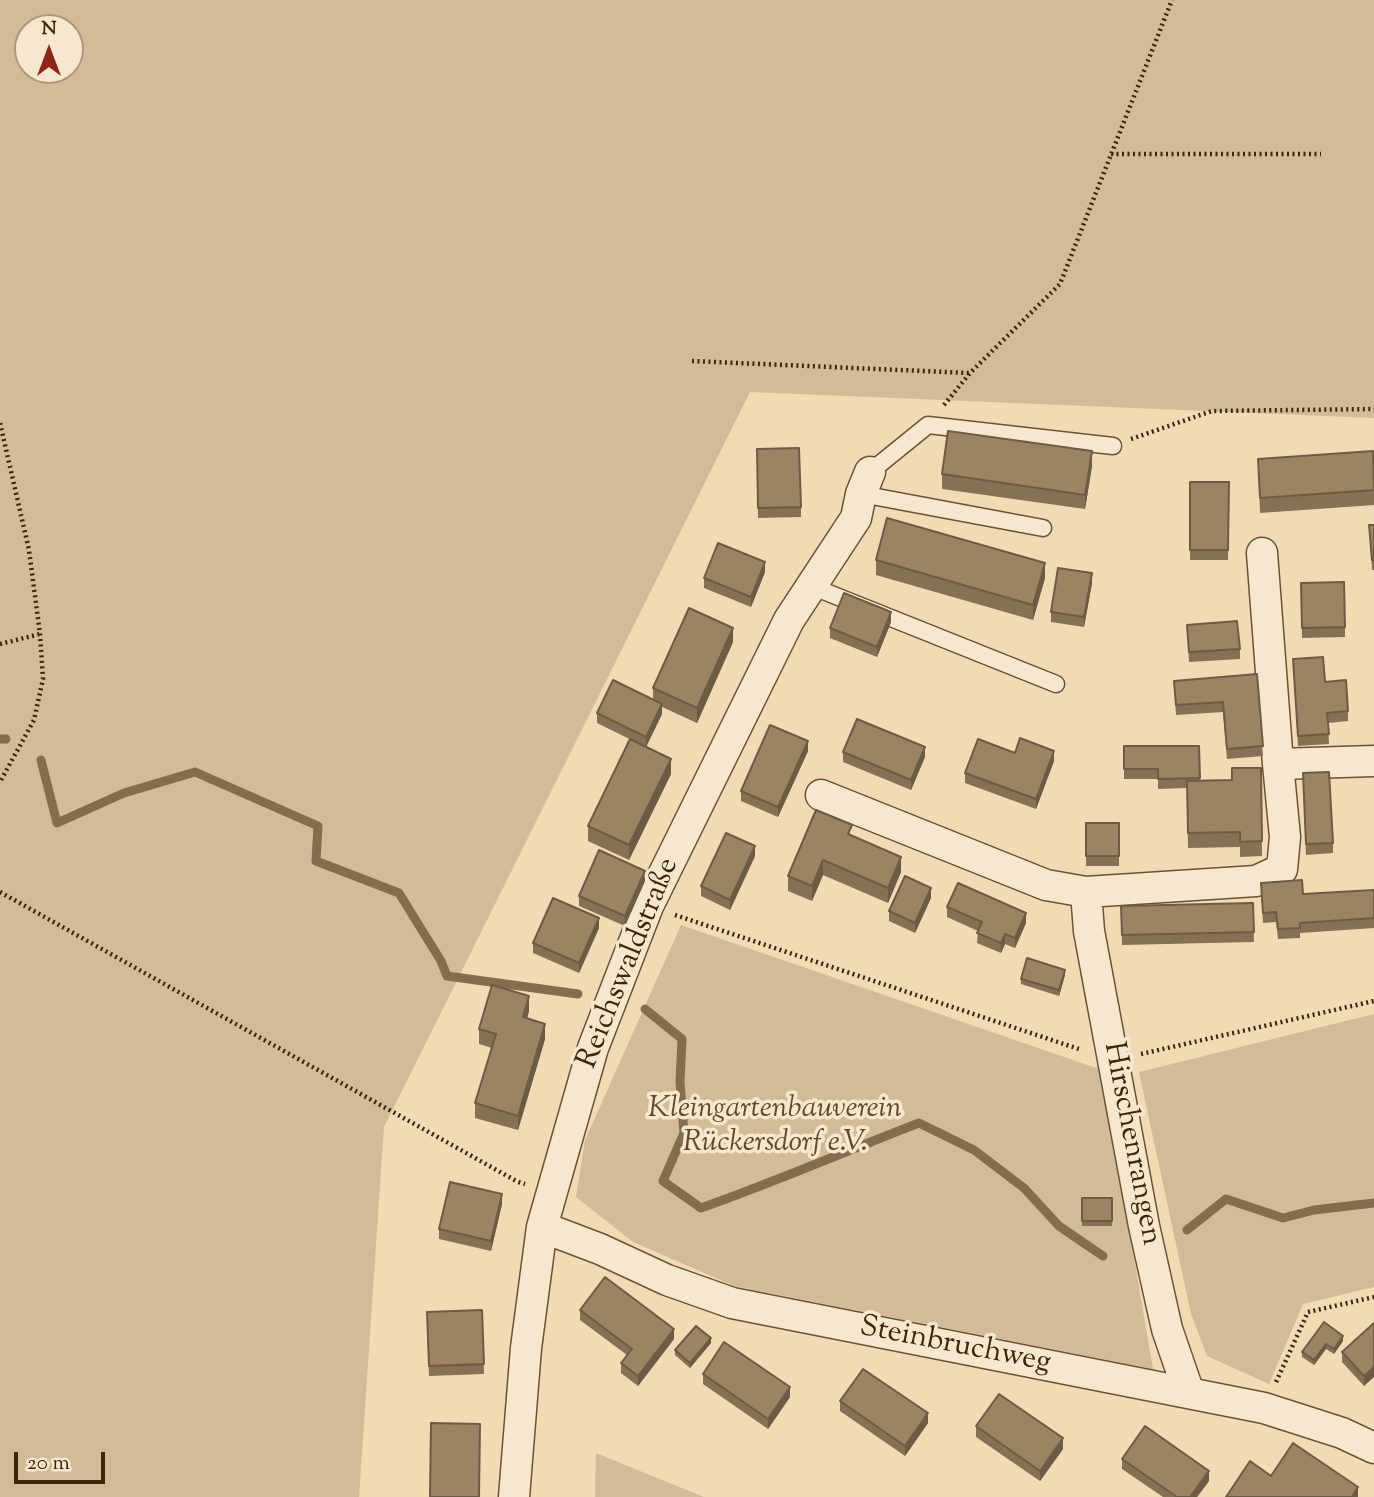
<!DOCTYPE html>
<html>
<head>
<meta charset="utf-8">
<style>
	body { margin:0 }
	#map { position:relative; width:1374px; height:1497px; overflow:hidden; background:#f1dab4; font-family:"Sorts Mill Goudy",serif }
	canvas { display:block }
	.north { position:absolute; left:14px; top:14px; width:70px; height:70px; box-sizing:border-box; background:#f6e7ce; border:2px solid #ad997f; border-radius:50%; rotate:0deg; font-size:19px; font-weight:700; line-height:28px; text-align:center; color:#3f2509 }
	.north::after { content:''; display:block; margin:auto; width:24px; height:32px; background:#8f2418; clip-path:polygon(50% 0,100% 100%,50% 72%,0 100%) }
	.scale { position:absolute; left:14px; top:1452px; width:91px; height:32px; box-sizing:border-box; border:4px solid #3f2509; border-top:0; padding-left:9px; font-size:21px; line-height:24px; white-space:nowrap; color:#3f2509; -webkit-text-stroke:5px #f6e7ce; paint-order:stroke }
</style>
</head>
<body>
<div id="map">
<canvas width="1374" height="1497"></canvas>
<div class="north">N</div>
<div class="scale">20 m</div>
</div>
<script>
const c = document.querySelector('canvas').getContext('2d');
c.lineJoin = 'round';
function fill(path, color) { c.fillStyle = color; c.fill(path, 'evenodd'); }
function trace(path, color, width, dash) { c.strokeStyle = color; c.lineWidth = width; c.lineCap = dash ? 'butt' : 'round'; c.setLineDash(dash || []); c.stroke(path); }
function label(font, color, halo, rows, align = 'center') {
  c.font = font + ' "Sorts Mill Goudy",serif'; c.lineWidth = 7; c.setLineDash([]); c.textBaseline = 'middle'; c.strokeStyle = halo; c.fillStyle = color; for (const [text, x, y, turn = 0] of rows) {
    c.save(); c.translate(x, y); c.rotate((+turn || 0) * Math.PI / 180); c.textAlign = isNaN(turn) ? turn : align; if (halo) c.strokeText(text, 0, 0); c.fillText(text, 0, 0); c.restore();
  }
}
const green = new Path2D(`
	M0,0h1374v418l-624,-26 -366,735 -25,370h-359zM28,28h42v42h-42z
	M681,925l421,145 51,299 -419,-83 -101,-44 -57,-45 9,-57z
	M1374,1014v273l-71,17 -34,80 -62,-28 -16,-42 -52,-242z
	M596,1453l108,44h-109z`);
const stream = new Path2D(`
	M0,739h6
	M41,760l16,63 67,-30 71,-21 123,54 -2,35 83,32 42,68 6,15 131,18
	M645,1009l37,30 -2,43 4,51 -21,48 38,27c74,-26 145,-57 218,-85l55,27 50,38 35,38 44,30
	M1187,1230l39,-31 57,19 31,-8 60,-7`);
const path = new Path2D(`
	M1111,154h210
	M692,361l277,12
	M944,405l26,-32 90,-89 112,-284
	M0,423l29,127 11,84 3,45 -9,41 -34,62
	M1131,439l81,-28 162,-2
	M0,644l40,-10
	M0,892l518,290 7,2
	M675,915l407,135
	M1141,1054l233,-53
	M1276,1382l32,-70 66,-15`);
const service = new Path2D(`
	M870,472l58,-47 185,21
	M861,494l182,34
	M811,586l245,98`);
const minor = new Path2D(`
	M1262,553l16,211
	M821,795l225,90 40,7
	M542,1227l58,22 67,31 65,23 532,105 78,25 32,15
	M1189,1393l-22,-64 -23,-103 -55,-295 -3,-39 170,-11 26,-12 3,-32 -7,-73 96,-3
	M514,1497l12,-149 16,-121 51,-179 55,-142 141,-286 67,-102 5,-24 9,-22`);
const wall = new Path2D(`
	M757,449l44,58v10l-43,1z
	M1258,459l116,5v41l-114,8z
	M1092,466l-7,43 -143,-20v-15z
	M1190,482h39l-1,78h-38z
	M1369,525h5v45h-2z
	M876,560l169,18 -12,42 -157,-45z
	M765,572l-14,35 -47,-19v-10z
	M1092,583l-8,44 -33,-5v-10z
	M1301,583l44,44v10l-43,1z
	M891,622l-14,35 -47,-19v-10z
	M1187,625l53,24v10l-51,3z
	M733,642l-36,81 -35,-16v7l-16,33 -49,-24v-10l56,-13v-12z
	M1293,659l32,23 23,29v10l-20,2 1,21 -31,2z
	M1257,674l6,82 -36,3 -4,-47 -47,3 -2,-34z
	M1124,746h75l1,34h32l29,-12 1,88 -22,1v-10l-52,1 -1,-60 -29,1v-10h-34z
	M808,751l-30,66 -37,-16v-10z
	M843,752l82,5 -14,33 -68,-28z
	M1015,753l39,8 -18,48 -71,-26v-10z
	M671,774l-42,86 -41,-19v-15z
	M1303,783l30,60v10l-27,2z
	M1086,823h33v43h-33z
	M852,836l49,36 -13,31 -65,-28 -11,26 -24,-10v-15z
	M755,856l-25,54 -29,-14v-10z
	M645,881l-20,45 -46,-20v-10z
	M1261,883l42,11 71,-4v38l-74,5v5l-22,1 -2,-17 -13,1z
	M931,898l-16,35 -26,-12v-10z
	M1253,903l1,39 -132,3 -1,-39z
	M947,907l79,16 -11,25 -10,-4 -4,9 -24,-10 1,-12 -31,-14z
	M599,928l-20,45 -46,-20v-10z
	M1065,975l-6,21 -38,-12v-5z
	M529,1011l-2,8 18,20 -27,91 -43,-12v-15l17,-55 -13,-4v-15z
	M1082,1198h30v28h-30z
	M502,1204l-11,47 -52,-12v-10z
	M482,1310l2,64 -55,2 -2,-54z
	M580,1310l94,29 -36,47 -17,-13v-10l6,-8 -47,-35z
	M1324,1322l19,19 -9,13 -8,-5 -12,16 -12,-8v-5z
	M1374,1323l-10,63 -22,-24v-10z
	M711,1343l-21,25 -15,-13v-5z
	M703,1374l87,23 -22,32 -65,-45z
	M840,1401l88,22 -23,33 -65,-45z
	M976,1426l87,23 -23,32 -64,-44z
	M1122,1459l87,22 -12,16h-34l-41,-28z`);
const shadedWall = new Path2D(`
	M1092,451v15l-7,43v-14z
	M765,562v10l-14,35v-10z
	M1045,563v15l-12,42v-15z
	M1092,573v10l-8,44v-10z
	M891,612v10l-14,35v-10z
	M733,628v14l-36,81v-15z
	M662,704v10l-16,33v-10z
	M808,741v10l-30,66v-10z
	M925,747v10l-14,33v-10z
	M1054,751v10l-18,48v-10z
	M671,759v15l-42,86v-15z
	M755,846v10l-25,54v-10z
	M901,857v15l-13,31v-15z
	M823,860v15l-11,26v-15z
	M645,871v10l-20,45v-10z
	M931,888v10l-16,35v-10z
	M1026,913v10l-11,25v-10z
	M599,918v10l-20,45v-10z
	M1005,934v10l-4,9v-10z
	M1065,970v5l-6,21v-6z
	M529,996v15l-6,21v-15z
	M545,1024v15l-27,91v-14z
	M502,1194v10l-11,47v-10z
	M674,1329v10l-36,47v-10z
	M1343,1336v5l-9,13v-5z
	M711,1338v5l-21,25v-5z
	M1326,1344v5l-12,16v-5z
	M1374,1367v10l-10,9v-10z
	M790,1387v10l-22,32v-10z
	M928,1413v10l-23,33v-10z
	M1063,1438v11l-23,32v-10z
	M1209,1471v10l-12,16h-7z
	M1358,1487v10h-6z`);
const building = new Path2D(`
	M948,431l144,20 -7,44 -143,-21z
	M799,448l2,59 -43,1 -1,-59z
	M1373,451l1,39 -114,8 -2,-39z
	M1190,482h39l-1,68h-38z
	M887,518l158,45 -12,42 -157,-45z
	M1369,525h5v35h-2z
	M718,543l47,19 -14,35 -47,-19z
	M1058,568l34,5 -8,44 -33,-5z
	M1344,582l1,45 -43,1 -1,-45z
	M844,593l47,19 -14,35 -47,-19z
	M689,608l44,20 -36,80 -44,-20z
	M1237,621l3,28 -51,3 -2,-27z
	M1323,657l2,25 21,-2 2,31 -21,2 2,21 -31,2 -5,-77z
	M1257,674l6,72 -36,3 -4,-47 -47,3 -2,-24z
	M613,680l49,24 -16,33 -49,-24z
	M857,719l68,28 -14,33 -68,-28z
	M770,725l38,16 -30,66 -37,-16z
	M1020,738l34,13 -18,48 -71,-26 13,-34 37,14z
	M630,739l41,20 -42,86 -41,-19z
	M1124,746h75l1,32 -42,1v-10h-34z
	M1232,768h29l1,73 -22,1v-10l-52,1 -1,-52 45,-1z
	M1329,772l4,71 -27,1 -3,-71z
	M816,810l36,15 -4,9 53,23 -13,31 -65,-28 -11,26 -24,-10z
	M1086,823h33v33h-33z
	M726,833l29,13 -25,54 -29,-14z
	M599,850l46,21 -20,45 -46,-20z
	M905,876l26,12 -16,35 -26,-12z
	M1302,880l1,14 71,-4v28l-74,5v5l-22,1 -2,-17 -13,1 -2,-30z
	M958,883l68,30 -11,25 -10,-4 -4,9 -24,-10 5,-11 -35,-15z
	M553,898l46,20 -20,45 -46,-20z
	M1253,903l1,29 -132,3 -1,-29z
	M1027,958l38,12 -6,20 -38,-11z
	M492,985l37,11 -6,21 22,7 -27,92 -43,-13 21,-69 -17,-5z
	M450,1182l52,12 -11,47 -52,-12z
	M1082,1198h30v23h-30z
	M605,1277l69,52 -36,47 -17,-13 11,-14 -52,-39z
	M482,1310l2,54 -55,2 -2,-54z
	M1324,1322l19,14 -9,13 -8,-5 -12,16 -12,-8z
	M1374,1323v44l-10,9 -22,-24z
	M696,1326l15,12 -21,25 -15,-13z
	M724,1342l66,45 -22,32 -65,-45z
	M863,1369l65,44 -23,33 -65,-45z
	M999,1394l64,44 -23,33 -64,-45z
	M431,1423l49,1 -1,73h-49z
	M1145,1426l64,45 -19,26h-13l-55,-38z
	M1293,1443l65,44 -6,10h-126l24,-36 21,15z`);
const streetNames = [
	["Reichswaldstraße",630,964,-68],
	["Hirschenrangen",1130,1144,79],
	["Steinbruchweg",955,1347,11]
];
const parkNames = [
	["Kleingartenbauverein",775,1111],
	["Rückersdorf e.V.",775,1145]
];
fill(green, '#d3bb97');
trace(stream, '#856c4d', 9);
trace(service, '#6c5234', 19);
trace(minor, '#6c5234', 33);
trace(path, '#3f2509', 4.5, [2, 3.5]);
trace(service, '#f6e7ce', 16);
trace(minor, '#f6e7ce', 30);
fill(wall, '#867154');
fill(shadedWall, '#6d5c45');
fill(building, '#9c8362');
trace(building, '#6d5c45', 2);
label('30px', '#3f2509', '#f6e7ce', streetNames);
label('italic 30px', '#644a2c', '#f6e7ce', parkNames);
</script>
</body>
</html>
